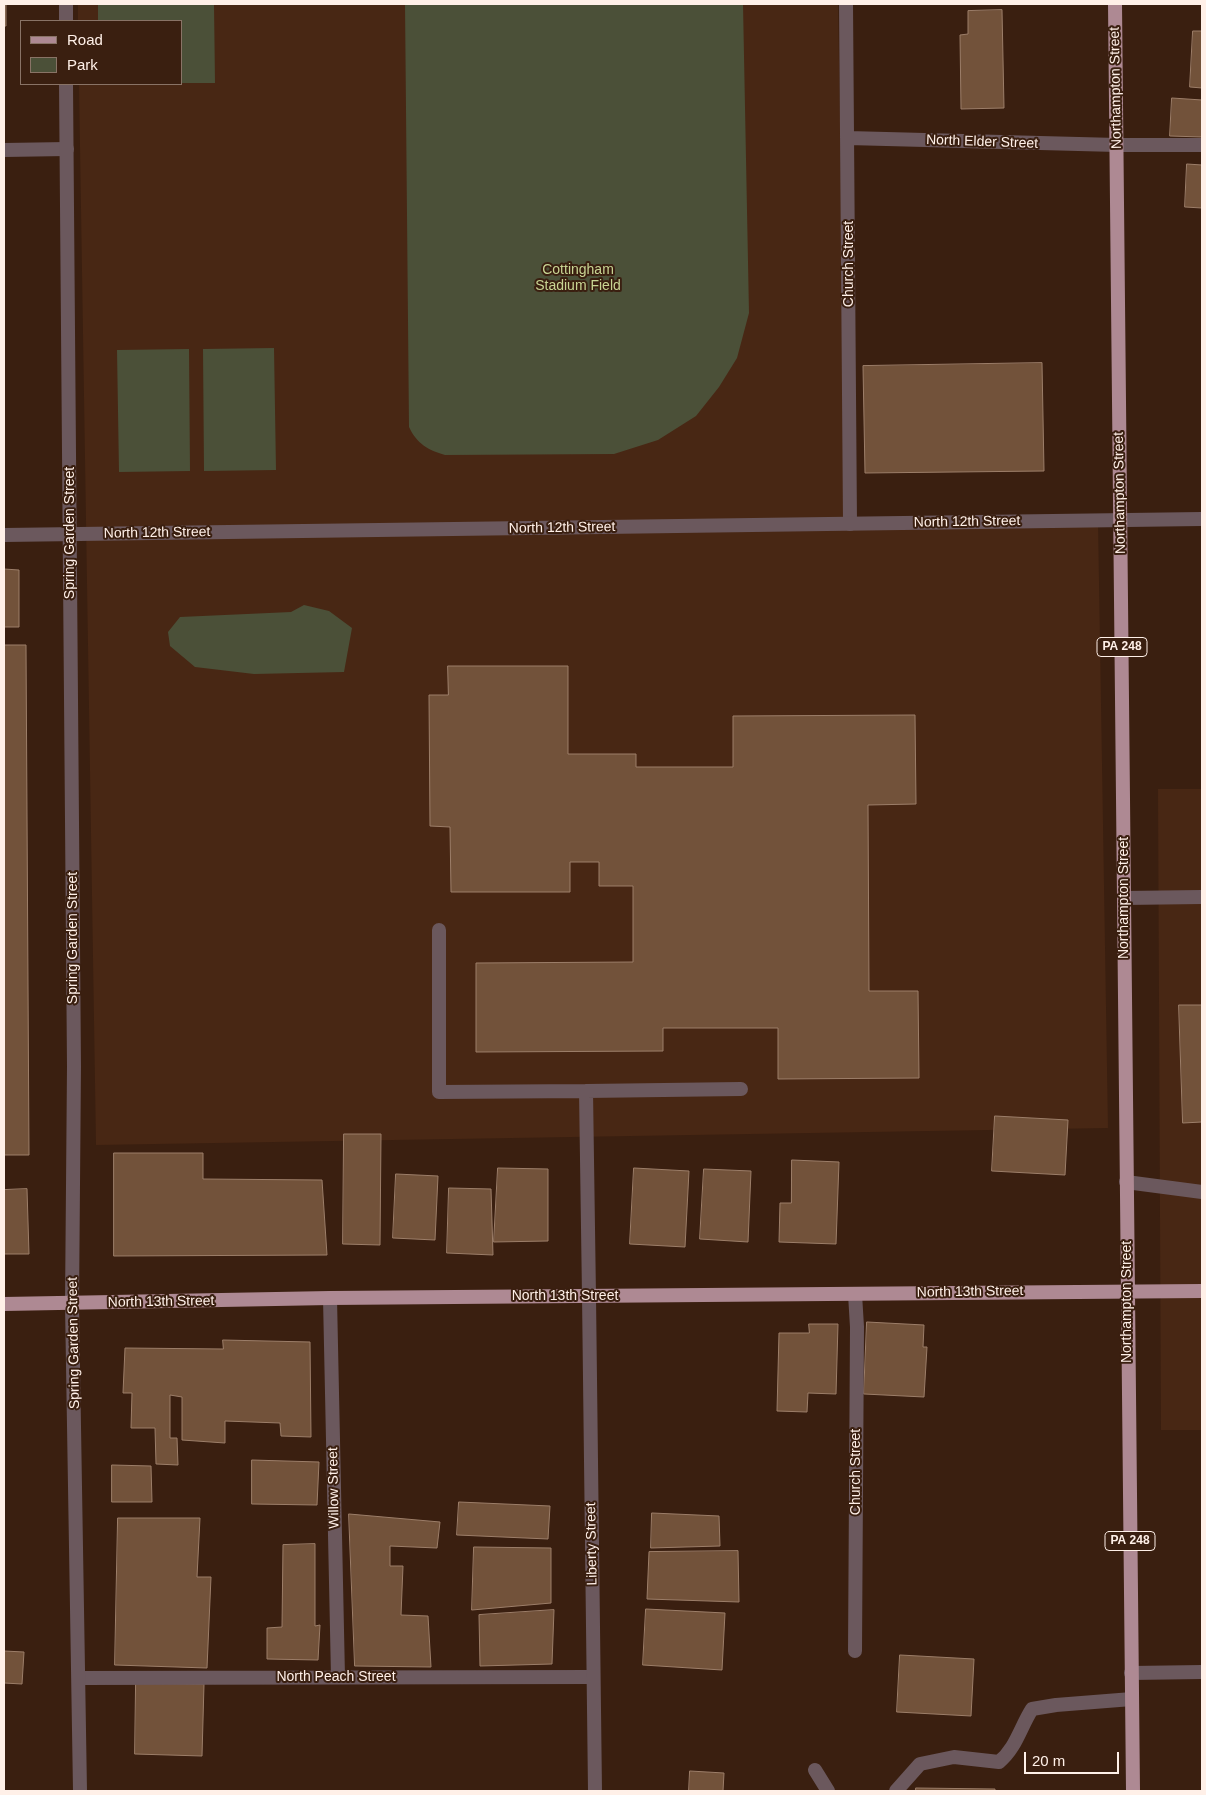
<!DOCTYPE html>
<html>
<head>
<meta charset="utf-8">
<style>
	body { margin:0 }
	#map { position:relative; width:1206px; height:1795px; overflow:hidden; background:#3a1f10; font-family:Helvetica,sans-serif }
	canvas { display:block }
	.frame { position:absolute; inset:0; border:5px solid #fff0e8; pointer-events:none }
	.legend { position:absolute; left:20px; top:20px; width:162px; height:65px; box-sizing:border-box; background:#3a1f10; border:1px solid #897366; margin:0; padding:6px 9px; list-style:none; font-size:15px; color:#fff0e8 }
	.legend li { display:flex; align-items:center; gap:10px; height:25px }
	.legend b { width:25px; border:1px solid #897366 }
	.scale { position:absolute; left:1024px; top:1752px; width:95px; height:22px; box-sizing:border-box; border:2px solid #fff0e8; border-top:0; padding-left:6px; font-size:15px; line-height:18px; white-space:nowrap; color:#fff0e8; -webkit-text-stroke:4px #3a1f10; paint-order:stroke }
</style>
</head>
<body>
<div id="map">
<canvas width="1206" height="1795"></canvas>
<div class="frame"></div>
<ul class="legend">
<li><b style="height:6px;background:#ae8993"></b>Road</li>
<li><b style="height:14px;background:#4b5038"></b>Park</li>
</ul>
<div class="scale">20 m</div>
</div>
<script>
const c = document.querySelector('canvas').getContext('2d');
c.lineJoin = 'round';
function fill(path, color) { c.fillStyle = color; c.fill(path, 'evenodd'); }
function trace(path, color, width, dash) { c.strokeStyle = color; c.lineWidth = width; c.lineCap = dash ? 'butt' : 'round'; c.setLineDash(dash || []); c.stroke(path); }
function label(font, color, halo, rows, align = 'center') {
  c.font = font + ' Helvetica,sans-serif'; c.lineWidth = 4; c.setLineDash([]); c.textBaseline = 'middle'; c.strokeStyle = halo; c.fillStyle = color; for (const [text, x, y, turn = 0] of rows) {
    c.save(); c.translate(x, y); c.rotate((+turn || 0) * Math.PI / 180); c.textAlign = isNaN(turn) ? turn : align; if (halo) c.strokeText(text, 0, 0); c.fillText(text, 0, 0); c.restore();
  }
}
const built = new Path2D(`
	M78,4h760l9,521 251,-4 10,607 -1012,17 -17,-1061h102v-63h-103z
	M1158,789h44v641h-41z`);
const green = new Path2D(`
	M98,4h116l1,79h-34v-62h-83z
	M405,4h338l6,309 -12,45 -18,29 -23,29 -38,24 -44,14 -169,1c-17,-5 -28,-11 -36,-28z
	M274,348l2,122 -72,1 -1,-122z
	M189,349l1,122 -71,1 -2,-122z
	M304,605l25,6 23,17 -8,44 -90,2 -59,-7 -25,-21 -2,-14 12,-15 111,-5z`);
const building = new Path2D(`
	M4,4h2v22h-2z
	M1002,10l2,98 -43,1 -1,-74 8,-1v-23z
	M1193,31h9v57l-12,-1z
	M1172,98l30,2v37l-32,-1z
	M1187,164l15,1v43l-17,-1z
	M1042,363l2,108 -179,2 -2,-107z
	M4,569l15,1v57h-15z
	M4,645h22l3,510h-25z
	M448,666h120v88h68v13h97v-51l182,-1 1,89 -48,1 1,186h49l1,87 -141,1v-51h-115v23l-187,1v-89l157,-1v-76h-34v-24h-29v30h-119l-1,-65 -20,-1 -1,-131h19z
	M1179,1005h23v117l-19,1z
	M995,1116l73,4 -3,55 -73,-4z
	M344,1134h37l-1,111 -37,-1z
	M114,1153h89v26l119,1 5,75 -213,1z
	M792,1160l47,2 -3,82 -57,-2 1,-39h11z
	M498,1168l50,1v72l-54,1z
	M634,1168l55,3 -4,76 -55,-3z
	M704,1169l47,2 -3,71 -48,-3z
	M396,1174l42,2 -3,64 -42,-2z
	M449,1188l42,1 2,66 -46,-2z
	M27,1189l2,65h-25v-64z
	M867,1322l57,3 -1,22h4l-3,50 -60,-3z
	M809,1324h29l-2,70 -28,-1 -1,19 -30,-1 2,-78h30z
	M223,1340l87,2 1,95 -30,-1 -1,-13 -55,-2v22l-43,-3v-43l-12,-2v43h7l1,27 -22,-1 -1,-36h-24l1,-35h-9l2,-45 98,1z
	M252,1460l67,2 -2,43 -65,-1z
	M112,1465l39,1 1,36h-40z
	M459,1502l91,4 -2,33 -91,-4z
	M652,1513l67,3 1,30 -69,2z
	M349,1514l91,8 -3,26 -47,-2v20h13l-2,49 27,1 3,51 -76,-1z
	M118,1518h82l-3,59h14l-4,91 -92,-3z
	M315,1544v82l5,-1 -2,35 -51,-1v-31l15,-1 1,-82z
	M474,1547l77,1v55l-79,7z
	M738,1551l1,51 -92,-3 2,-47z
	M646,1609l79,4 -3,57 -79,-5z
	M554,1610l-2,54 -72,2 -1,-51z
	M4,1651l20,1 -2,32 -18,-1z
	M900,1655l74,4 -3,57 -74,-4z
	M136,1683l68,1 -2,72 -67,-2z
	M690,1771l34,2 -1,18h-34z
	M916,1788l79,1v2h-79z`);
const service = new Path2D(`
	M846,4l4,520
	M848,138l269,7h85
	M4,150l63,-1
	M1124,898l78,-1
	M439,930v162l147,-1
	M1126,1182l76,10
	M855,1294l2,33 -2,324
	M589,1296l-3,-205 155,-2
	M330,1298l8,379
	M1131,1673l71,-1
	M79,1678l514,-1
	M815,1770l13,21
	M896,1791l24,-27 34,-7 45,5c17,-14 21,-34 33,-53l24,-4 76,-6`);
const minor = new Path2D(`
	M66,4v17
	M66,84l8,982 -2,238 8,487
	M4,535l1198,-16
	M589,1296l6,495`);
const primary = new Path2D(`
	M1115,4l18,1787
	M4,1304l326,-6 872,-7`);
const shields = [
	[1122,647,50],
	[1130,1541,50]
];
const shieldNames = [
	["PA 248",1122,647],
	["PA 248",1130,1541]
];
const streetNames = [
	["Northampton Street",1116,88,-91],
	["North Elder Street",982,142,2],
	["Church Street",849,264,-90],
	["Northampton Street",1120,493,-91],
	["North 12th Street",967,522,-1],
	["North 12th Street",562,528,-1],
	["Spring Garden Street",70,533,-90],
	["North 12th Street",157,533,-1],
	["Northampton Street",1124,898,-90],
	["Spring Garden Street",73,938,-90],
	["North 13th Street",970,1292,-1],
	["North 13th Street",565,1296],
	["North 13th Street",161,1302,-1],
	["Northampton Street",1127,1302,-90],
	["Spring Garden Street",74,1343,-91],
	["Church Street",856,1472,-90],
	["Willow Street",334,1488,-91],
	["Liberty Street",592,1544,-91],
	["North Peach Street",336,1677]
];
const parkNames = [
	["Cottingham",578,270],
	["Stadium Field",578,286]
];
fill(built, '#482714');
fill(green, '#4b5038');
fill(building, '#72523a');
trace(building, '#9c7e69', 1);
trace(service, '#6b585d', 14);
trace(minor, '#6b585d', 14);
trace(primary, '#ae8993', 14);
for (const [x, y, w] of shields) { const box = new Path2D(); box.roundRect(x - w / 2, y - 9.5, w, 19, 4); c.fillStyle = '#3a1f10'; c.fill(box); trace(box, '#fff0e8', 1); }
label('bold 12px', '#fff0e8', null, shieldNames);
label('14px', '#fff0e8', '#3a1f10', streetNames);
label('14px', '#c8d493', '#3a1f10', parkNames);
</script>
</body>
</html>
